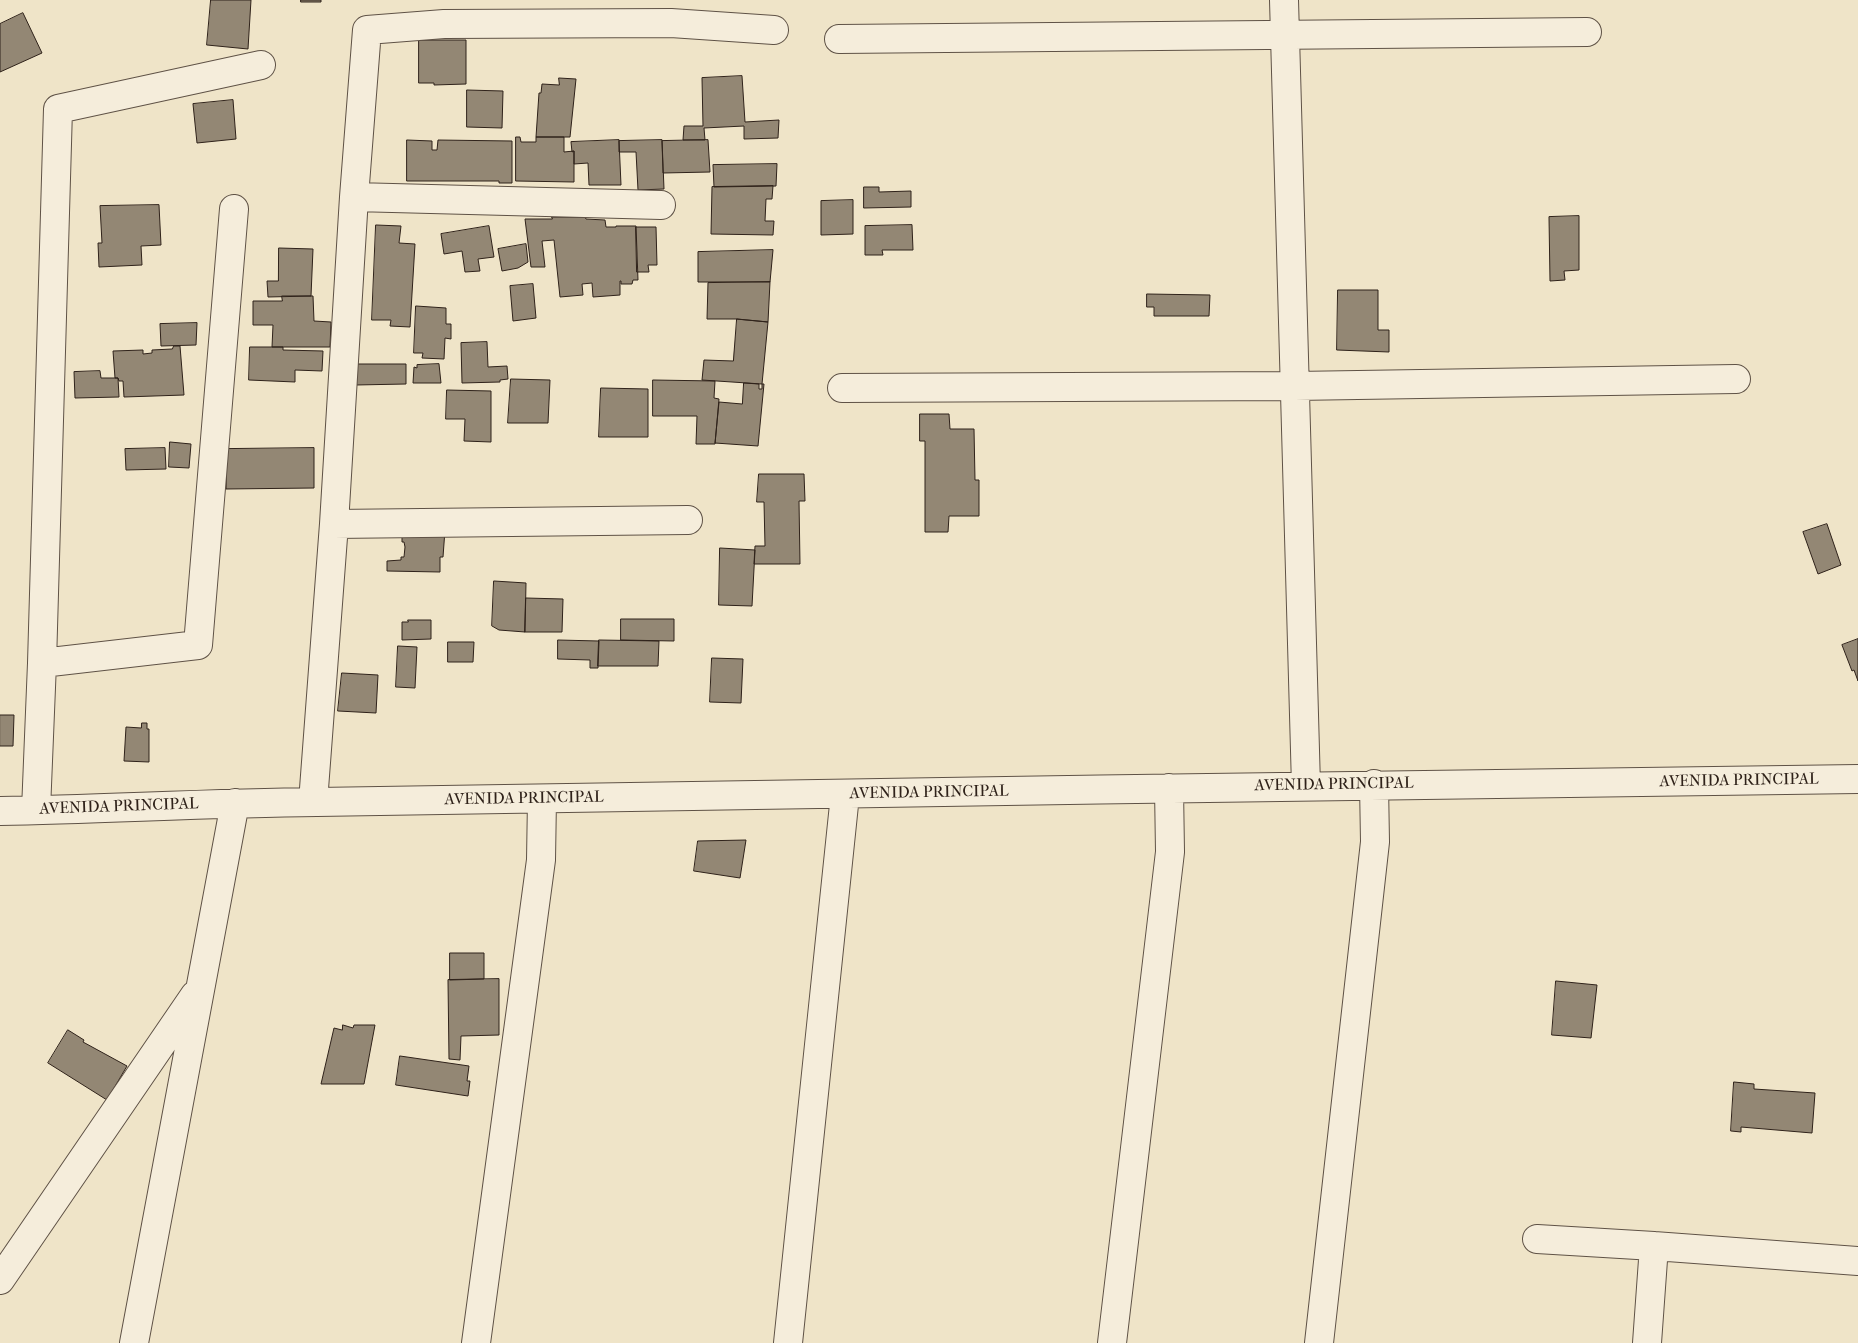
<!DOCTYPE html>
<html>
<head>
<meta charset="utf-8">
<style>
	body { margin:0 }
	canvas { display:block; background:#efe4c8 }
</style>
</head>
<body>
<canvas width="1858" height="1343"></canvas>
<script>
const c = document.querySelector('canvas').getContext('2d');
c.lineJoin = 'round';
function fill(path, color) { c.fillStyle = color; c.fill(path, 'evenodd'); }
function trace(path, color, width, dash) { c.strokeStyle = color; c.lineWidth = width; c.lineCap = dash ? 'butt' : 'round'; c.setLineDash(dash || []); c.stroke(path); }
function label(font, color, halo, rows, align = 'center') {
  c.font = font + ' "IM FELL French Canon",serif'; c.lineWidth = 5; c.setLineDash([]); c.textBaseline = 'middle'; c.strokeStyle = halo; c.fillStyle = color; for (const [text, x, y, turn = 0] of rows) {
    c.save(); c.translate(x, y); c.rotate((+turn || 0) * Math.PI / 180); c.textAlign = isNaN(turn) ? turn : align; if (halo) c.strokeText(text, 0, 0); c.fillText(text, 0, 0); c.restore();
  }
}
const building = new Path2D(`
	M211,0h40l-3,49 -41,-4z
	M301,0h20v2h-20z
	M23,13l19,40 -42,19v-48z
	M419,40h47v44l-32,1v-2h-15z
	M742,76l3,46 34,-2 -1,18 -34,1v-13l-40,2 1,12h-22l1,-14h19l-1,-48z
	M559,78l17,1 -6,58h-34l3,-44h2l1,-9 17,1z
	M467,90l36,1 -1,37 -35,-1z
	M233,100l3,39 -39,4 -4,-39z
	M516,137h4l1,5h15v-5h28v15l10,-1v31l-58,-1z
	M407,140l25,1v9h5l1,-10 74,1v42h-13v-2h-92z
	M619,140l2,45h-32l-1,-22 -14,1v-13l-2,1 -1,-10z
	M662,140l2,49 -26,1 -2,-38h-17v-11z
	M708,140l2,32 -47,1 -1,-32z
	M777,164l-1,22 -62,1 -1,-22z
	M773,186l-1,13h-6l-1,22h9l-1,14 -62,-1 1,-47z
	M864,187h15v5l32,-1v16l-47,1z
	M853,200v34l-32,1v-34z
	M159,205l2,40 -20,1 1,19 -43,2 -1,-24h4l-2,-37z
	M1579,216v54l-15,1 1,9 -15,1 -1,-64z
	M552,217h33l1,2 19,1 1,7h10v-1h20l2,54h-5l-1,4h-11v-3h-1v14l-27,2 -1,-14 -10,1 1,11 -23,2 -6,-57 -12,1 3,26h-14l-6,-48h27z
	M376,225l25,1 -2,17 16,1 -5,83 -20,-1 1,-6h-19z
	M912,225l1,25h-31l1,5h-18v-29z
	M489,226l5,31 -16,2 2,12 -15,1 -3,-21 -18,3 -3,-20z
	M636,227h20l1,38h-9l1,7h-12z
	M526,244l2,18 -10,6 -16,3 -4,-22z
	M279,248l34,1 -2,47 -43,1 -1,-16h11z
	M773,250l-3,32h-72v-30z
	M770,282l-2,40 -32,-3h-29l1,-36z
	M533,284l3,34 -23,3 -3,-35z
	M1338,290h40v40h11v22l-52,-2z
	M1147,294l63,1 -1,21h-55v-9h-7z
	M282,296h31l1,25 17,1 -1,25h-58l1,-22h-20v-24h29z
	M416,306l30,2v16h5v15l-6,-1 -1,21 -22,-1 1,-5h-9z
	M737,319l31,3 -6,62 -60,-4 2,-20 29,1z
	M197,323l-1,22 -35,1 -1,-22z
	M487,342l1,25 19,-1 1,13 -8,1v2l-38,1 -1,-40z
	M174,346h6l4,49 -60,2 -1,-16h-4l-1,-3h-3l-2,-27 30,-1v4l9,-1v-3l20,-1z
	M250,347h33v3l40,1 -1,20 -27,-1v12l-46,-2z
	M357,364h49v20l-50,1z
	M439,364l2,19h-28l1,-16 3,1v-3z
	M100,371l1,7h17l1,19 -44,1 -1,-26z
	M511,379l39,1 -2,43h-40z
	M653,380l62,1 -1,17 5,1 -4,45h-19l1,-28h-44z
	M744,383l15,1v5h3v-5h2l-6,62 -43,-3 4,-41 23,2z
	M601,388l47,1v48h-49z
	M447,390l44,1v51l-27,-1 1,-22h-19z
	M920,414h29l1,15h24l1,51h4v36h-30l-1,16h-23v-91h-5z
	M170,442l21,2 -2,24 -20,-1z
	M165,448l1,21 -40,1 -1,-21z
	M314,448v40l-88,1 1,-40z
	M759,474h45l1,27h-6l1,63h-46l1,-18h10l-1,-44h-7z
	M1827,524l14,41 -23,9 -15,-42z
	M445,530l-2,27h-3v15l-53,-1v-10l14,-1v-3h3l1,-10 -1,-5h-2v-7z
	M720,548l35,2 -3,56 -33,-1z
	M494,581l32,2 -1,49 -26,-2 -7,-4z
	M526,598l37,1 -1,33h-37z
	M621,619h53v22l-53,-1z
	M408,620h23v19l-29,1v-18h6z
	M1858,639v42l-4,-11 -2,1 -10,-26z
	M558,640l41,1 -1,27h-8v-8l-32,-1z
	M599,640l60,1 -1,25h-60z
	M448,642h26l-1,20h-25z
	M398,646l19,1 -2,41 -19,-1z
	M712,658l31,1 -2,44 -31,-1z
	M342,673l36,2 -2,38 -38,-2z
	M0,715h14l-1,31h-13z
	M142,723h5v6h2v33l-25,-1 2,-34 15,1z
	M698,841l48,-1 -6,38 -46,-7z
	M450,953h34v26l-34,1z
	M499,979v56l-38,1 -1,24 -11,-1 -1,-79z
	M1556,981l41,4 -6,53 -39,-3z
	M343,1025l10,3 1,-3h21l-11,59h-43l13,-56 8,2z
	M68,1030l16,10 -1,2 44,24 -20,34 -59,-37z
	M400,1056l69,10 -2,15h3l-2,15 -72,-11z
	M1734,1082l20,2v5l61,4 -3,40 -71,-6v5l-10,-1z`);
const minor = new Path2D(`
	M1284,0l22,786
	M839,39l748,-7
	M354,197l307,8
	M842,388l453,-2 441,-7
	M334,524l354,-4
	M42,663l156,-18 36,-436
	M313,802l21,-278 20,-327 13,-167 77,-6 227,-1 103,7
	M36,810l6,-147 16,-554 203,-44
	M0,811c106,-2 212,-8 317,-9 514,-8 1027,-17 1541,-23
	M1537,1239l117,7 204,15
	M0,1280l195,-285
	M134,1343l101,-540
	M476,1343l65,-483 1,-61
	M788,1343l57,-548
	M1112,1343l58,-491 -1,-64
	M1319,1343l56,-501 -1,-58
	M1647,1343l7,-97`);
const streetNames = [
	["AVENIDA PRINCIPAL",1739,781,-1],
	["AVENIDA PRINCIPAL",1334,785,-1],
	["AVENIDA PRINCIPAL",929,793,-1],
	["AVENIDA PRINCIPAL",524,799,-1],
	["AVENIDA PRINCIPAL",119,807,-2]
];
fill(building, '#938774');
trace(building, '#2f221a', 1);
trace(minor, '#5f5246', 30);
trace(minor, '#f5eddb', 28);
label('16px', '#2f221a', '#f5eddb', streetNames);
</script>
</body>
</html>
